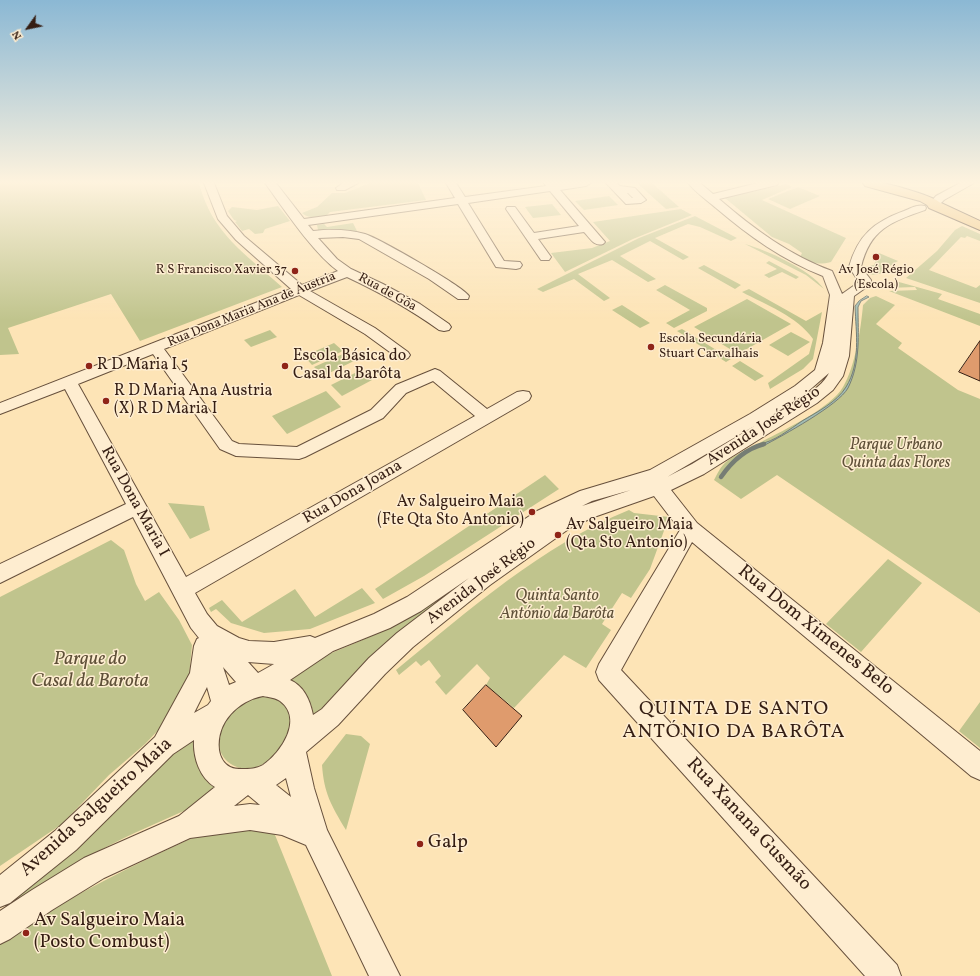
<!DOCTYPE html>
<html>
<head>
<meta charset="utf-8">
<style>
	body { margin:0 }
	#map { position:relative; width:980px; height:976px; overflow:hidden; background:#fde4b6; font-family:Vollkorn,serif }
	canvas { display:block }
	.north { position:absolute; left:8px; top:8px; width:40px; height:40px; -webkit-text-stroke:3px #feedd0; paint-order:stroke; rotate:237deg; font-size:11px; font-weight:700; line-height:16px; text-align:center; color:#351e13 }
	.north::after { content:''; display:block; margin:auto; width:14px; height:18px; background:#351e13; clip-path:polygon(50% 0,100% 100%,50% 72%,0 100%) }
</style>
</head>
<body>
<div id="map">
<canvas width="980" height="976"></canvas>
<div class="north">N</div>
</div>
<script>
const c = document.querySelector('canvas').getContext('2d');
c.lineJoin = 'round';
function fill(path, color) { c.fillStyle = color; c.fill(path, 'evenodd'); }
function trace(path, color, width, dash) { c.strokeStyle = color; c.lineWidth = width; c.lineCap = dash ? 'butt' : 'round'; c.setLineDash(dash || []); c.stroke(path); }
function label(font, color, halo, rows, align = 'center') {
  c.font = font + ' Vollkorn,serif'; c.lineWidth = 3; c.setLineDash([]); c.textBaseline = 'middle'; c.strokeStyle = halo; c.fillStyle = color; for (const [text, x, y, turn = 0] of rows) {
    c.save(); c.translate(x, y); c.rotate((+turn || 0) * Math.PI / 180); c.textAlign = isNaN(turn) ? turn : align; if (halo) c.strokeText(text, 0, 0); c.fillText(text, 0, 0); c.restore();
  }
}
const green = new Path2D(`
	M0,183h199c13,51 47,71 83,104l-142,54 -29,-47 -103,34 11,26 -19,1z
	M370,183h48l8,17 -96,12 -4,4c-8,1 -18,3 -24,-3l15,-6 15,-14h13z
	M637,183h15l27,24 -13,2z
	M786,184l6,3 -30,13 84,38 -15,24c-12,3 -20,2 -31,-5l2,-4 -13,-9 -17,-7 -47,-39z
	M798,187l22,9 -30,13 -22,-10z
	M609,196l9,9 -34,5 -9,-9z
	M552,204l9,11 -28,3 -8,-11z
	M278,206l12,15 -25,8 -2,4 -8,1 -6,-5 -7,2 -7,-9 2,-1 -3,-1 -6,-9 4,-4 25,3z
	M681,209l11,6 -59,24 -68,33 -14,-19 41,-5 18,-7 -17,-19z
	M695,216l42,22 -6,3 -31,-14 -12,-3 -33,14 34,19 -6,3 -33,-19 -30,15 36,23 -8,3 -36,-22 -34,14 32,24 -6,3 -30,-22 -31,13 -6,-3 102,-51z
	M353,223l4,8 -36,1 -3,-2 -1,-5 7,-1 3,3z
	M962,226l18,8v7l-13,-5 -2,2 -4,-1 -32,33 47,18 4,-3v18l-74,-25 31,-27 18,-21z
	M745,244c22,6 66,26 79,45l-18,-14z
	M879,253l19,8 -13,8 3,1c-9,5 -16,7 -24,1v-4l10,-2z
	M769,261l30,16 -3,2 -14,-7 -13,6 -5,-3 13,-6 -11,-6z
	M704,265l37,20 -6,4 -37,-21z
	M899,282l43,12 -4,5 42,15v12l-91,-35 28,-1 -2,-3 -28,1z
	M665,285l42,23v3l-33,17 -8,-5 24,-13 -34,-20z
	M749,289l57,32 16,-9 -9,47 -10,10 -33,20 -2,-6 41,-29 4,-15c-16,-23 -47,-34 -71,-47z
	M876,296l19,9 -19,19 26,19 -4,5 60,42 22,9v214l-203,-138 -36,24 -27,-19c3,-6 7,-14 12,-18 11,-9 25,-14 37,-21 21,-11 68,-33 80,-54 12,-20 18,-58 20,-82l7,-7z
	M747,299l44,25 -53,30 -44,-27z
	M622,305l28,18 -10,5 -28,-18z
	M682,329l49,30 -5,3 -49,-31z
	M270,330l7,7 -26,10 -7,-7z
	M791,332l19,10 -22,14 -19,-11z
	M334,343l9,8 -31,14 -8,-9z
	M345,353l9,8 -31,15 -9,-9z
	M740,361l24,15 -9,5 -23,-15z
	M361,370l11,10 -30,16 -11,-11z
	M326,391l15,16 -54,27 -15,-18z
	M545,475l14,14 -135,87 -41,23 -8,-10z
	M168,503l36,3 6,24 -20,9z
	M629,510l5,3 35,4 -19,52 -19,29 -9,-5 -20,31 9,6 -25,38 -22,-13 -50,53 -28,-23 4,-7 -13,-14 -31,31 -11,-13 6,-6 -12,-16 -8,6 -5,-5 -17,14 -3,-5c73,-60 145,-124 233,-160z
	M111,540l13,10 12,34 9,17 14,-9 20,28 13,25 -3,32 -23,45 -21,22 -36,31 -47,49 -62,42v-269z
	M888,559l34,24 -61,69 -35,-28z
	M362,588l13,15 -65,26 -46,4 -33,-10 -15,-14 -5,3 -2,-4 13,-8 20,22 53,-33 20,28z
	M438,598l2,4 -126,119c0,-21 -13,-35 -30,-46 28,-16 58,-25 87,-39 24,-10 45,-23 67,-38z
	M265,694c57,13 8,87 -28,73 -19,-7 -23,-28 -14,-45 3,-4 7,-8 11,-12 2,-2 5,-6 8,-8 6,-4 16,-5 23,-8z
	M980,702v46l-21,-17z
	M201,728c-3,20 -8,42 10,57 4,3 11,4 15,5 -33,18 -68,32 -102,48 -41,20 -80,44 -118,69l53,-45z
	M346,734l15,2 9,8 -24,86c-15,-25 -22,-37 -24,-65z
	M212,829l61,1 59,146h-332v-35c67,-44 139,-79 212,-112z`);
const water = new Path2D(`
	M867,296l2,1 -8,4 -3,6c0,27 3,55 -10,81 -9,17 -66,48 -85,58l-4,-2c15,-2 31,-15 43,-23 15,-9 35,-19 44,-34 15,-24 10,-54 9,-81l4,-5z`);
const stream = new Path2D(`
	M721,477c11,-16 24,-28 43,-33`);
const building = new Path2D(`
	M980,341v40l-21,-9z
	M486,685l36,31 -26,31 -33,-37z`);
const minor = new Path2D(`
	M204,183h10l13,33 17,20 58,49 36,-14c-25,-18 -54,-62 -73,-88h11l28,36 151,-21 -9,-15h10l9,14 81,-11 -2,-3h47l-5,3 -26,4 45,52 -2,2c-9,3 -13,-6 -19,-12l-46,7 13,18 -2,3h-8l-35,-51 1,-2h8l19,26 45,-7 -29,-35 -82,12 36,58 16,1 2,3 -2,3 -4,1 -20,-2 -38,-63 -150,21 5,6c18,-2 34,-2 52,3 13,4 98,52 104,62l-1,3h-10l-29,-20 -70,-40 -16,-2 -25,1 19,21 14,10 32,15 37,20 29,20 2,3 -2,3 -5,1 -5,-1c-29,-21 -60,-38 -92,-53l-37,14 65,37 33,24 2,3 -2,3 -5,2 -5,-2 -33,-24 -66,-39 -135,54 68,92 7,3 58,3 74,-37 25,-25 39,-16 5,2 47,38 30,-17 6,-1 6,1 2,4 -2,4 -334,193 12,21 10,12 22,12 10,3 25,1 36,-6 5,2 59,-24 33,-17 130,-86 43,-20 70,-21 100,-56 45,-28 20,-16 8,-27 7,-48 -7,-19c-41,-16 -74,-40 -107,-68 -9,-8 -20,-15 -28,-25h12l13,11 45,-11h20l-1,2 -58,14c35,30 70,56 113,72l10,23 17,-12 -10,-15c9,-32 25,-45 55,-56 7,-3 14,-7 21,-5l1,2 -1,2c-34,12 -55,19 -64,57l10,13v4l-17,12 -5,60 -6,20 -10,14 -16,13 -113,71 -33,16 26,33 283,228v29l-9,-4 -279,-234 -71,128 276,295 4,11h-36l-266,-296 -3,-8 3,-8 81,-134 -26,-34 -60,21 -24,11 -80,57 -77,62 -28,27 -47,51 -32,27 8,36 13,42 73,146h-31l-63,-131 -24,-10 -32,-5 -60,8 -86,40 -52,32 -42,29 -10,5v-33l32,-21 52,-32 95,-42 36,-29c-15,-9 -22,-29 -21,-47l-21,14 -97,96 -66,53 -10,4v-32l56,-45 99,-93 35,-64 4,-27 3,-7 2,-1 -8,-10 -58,-111 -133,66v-19l126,-60 -61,-115 -65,25v-11l291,-114 -55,-49 -18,-21zM153,354l67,95 16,7 63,3 6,-2 78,-39 23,-25 27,-12 42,35 -289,161 -108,-193zM829,373c-9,19 -46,36 -64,47l40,-26zM756,425l-64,39 -25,13zM631,490l-49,16 10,-5zM469,578l-72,55 -28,25 -47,51 -9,6c-3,-15 -9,-29 -23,-35l43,-29 57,-23 31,-17zM248,662l26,2 -16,9zM223,667l13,15 -7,3zM207,687l4,14 -3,4 -14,8zM263,696c5,1 13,2 17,5 24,18 1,52 -17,64 -7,4 -13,4 -21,4 -4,0 -8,0 -12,-2 -6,-3 -10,-10 -11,-17 -3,-28 19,-49 44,-54zM286,778l5,19 -15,-12zM248,795l12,10 -10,-1 -16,2z
	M343,183h15l-13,7h-8l-1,-2z
	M606,183h11l3,3 15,2 11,12 -5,3 -15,1zM627,193h1l5,5h-1z
	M960,183h14l-30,17 -6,6h-8l-1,-2 7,-8z`);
const major = new Path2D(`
	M863,183c7,0 13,0 19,0 9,1 53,14 57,19l41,19v9l-51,-22 -2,-3 -7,-4 -55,-15z`);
const markers = [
	[876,257,4,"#8f2418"],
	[295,271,4,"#8f2418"],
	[651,347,4,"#8f2418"],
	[89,366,4,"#8f2418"],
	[285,366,4,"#8f2418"],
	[106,401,4,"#8f2418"],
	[532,512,4,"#8f2418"],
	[558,535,4,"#8f2418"],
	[420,844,4,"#8f2418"],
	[26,933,4,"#8f2418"]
];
const farPoinames = [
	["R S Francisco Xavier 37",287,271],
	["Av José Régio",876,271,"center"],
	["(Escola)",876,286,"center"],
	["Escola Secundária",659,340,"left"],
	["Stuart Carvalhais",659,355,"left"]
];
const farStreetnames = [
	["Rua de Gôa",387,293,29],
	["Rua Dona Maria Ana de Áustria",252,310,-22]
];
const poiNames = [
	["Escola Básica do",293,357],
	["Casal da Barôta",293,375],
	["R D Maria I 5",97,366],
	["R D Maria Ana Austria",114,392],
	["(X) R D Maria I",114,410],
	["Av Salgueiro Maia",524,503,"right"],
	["(Fte Qta Sto Antonio)",524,521,"right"],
	["Av Salgueiro Maia",566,526],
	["(Qta Sto Antonio)",566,544]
];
const streetNames = [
	["Avenida José Régio",764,427,-33],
	["Rua Dona Joana",353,493,-30],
	["Rua Dona Maria I",134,502,61],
	["Avenida José Régio",482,582,-37]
];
const parkNames = [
	["Parque Urbano",896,446],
	["Quinta das Flores",896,464],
	["Quinta Santo",557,597],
	["António da Barôta",557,615]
];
const nearStreetnames = [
	["Rua Dom Ximenes Belo",815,631,39],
	["Avenida Salgueiro Maia",97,808,-42],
	["Rua Xanana Gusmão",748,825,47]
];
const nearParknames = [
	["Parque do",90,661],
	["Casal da Barota",90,683]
];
const nearPoinames = [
	["Galp",428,844],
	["Av Salgueiro Maia",34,922],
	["(Posto Combust)",34,944]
];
const nearNeighbourhoodnames = [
	["QUINTA DE SANTO",734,710],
	["ANTÓNIO DA BARÔTA",734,733]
];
fill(green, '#c0c48d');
fill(water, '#a1bdb5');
trace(water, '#767d74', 1);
trace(stream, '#767d74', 4.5);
fill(building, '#df9b6d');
trace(building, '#351e13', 1);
trace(minor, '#67503c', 2);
trace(major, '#351e13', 2);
fill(minor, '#feedd0');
fill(major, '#eec27b');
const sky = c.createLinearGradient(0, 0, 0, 320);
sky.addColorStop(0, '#8bb8d4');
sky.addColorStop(0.57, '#fef3de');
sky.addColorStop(1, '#fef3de00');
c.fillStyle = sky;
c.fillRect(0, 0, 980, 320);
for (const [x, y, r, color] of markers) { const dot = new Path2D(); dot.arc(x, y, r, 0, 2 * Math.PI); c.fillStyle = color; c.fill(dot); trace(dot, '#feedd0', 1.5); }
label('13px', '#351e13', '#feedd0', farPoinames, 'right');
label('13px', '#351e13', '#feedd0', farStreetnames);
label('16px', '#351e13', '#feedd0', poiNames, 'left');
label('16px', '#351e13', '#feedd0', streetNames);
label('italic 16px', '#5f5038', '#feedd0', parkNames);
label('19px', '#351e13', '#feedd0', nearStreetnames);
label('italic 19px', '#5f5038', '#feedd0', nearParknames);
label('19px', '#351e13', '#feedd0', nearPoinames, 'left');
c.letterSpacing = '1px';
label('20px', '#351e13', '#feedd0', nearNeighbourhoodnames);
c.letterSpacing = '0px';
</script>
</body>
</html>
